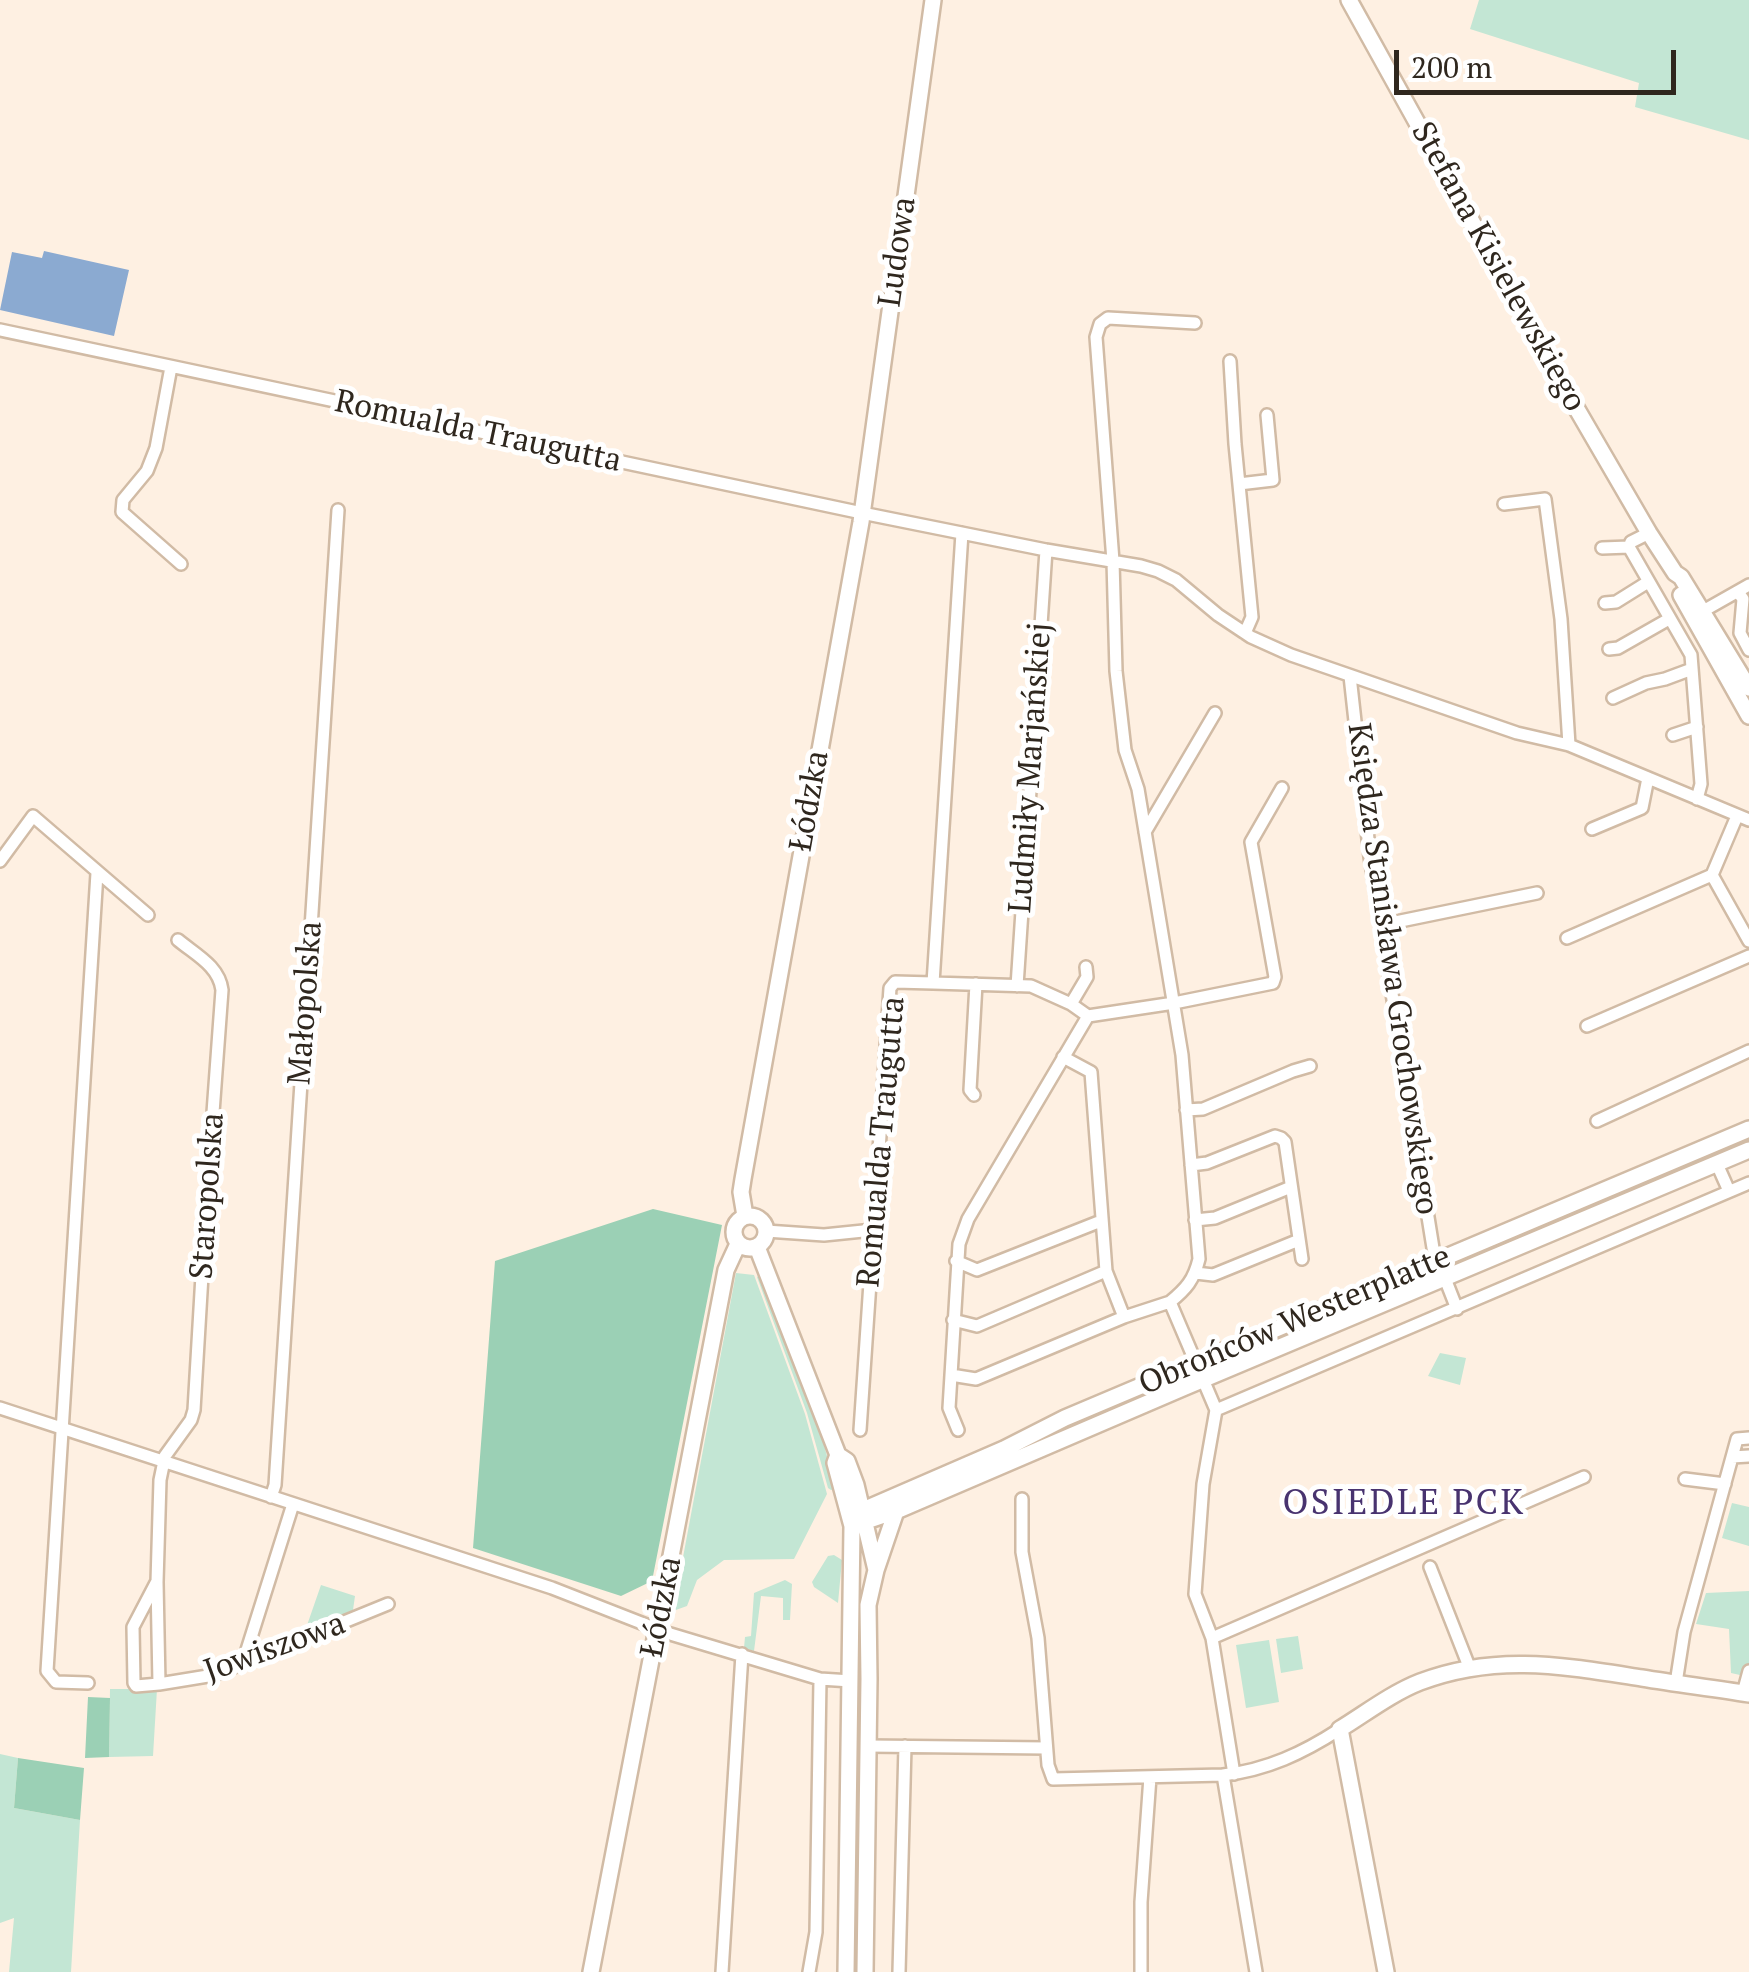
<!DOCTYPE html>
<html>
<head>
<meta charset="utf-8">
<style>
	body { margin:0 }
	#map { position:relative; width:1749px; height:1972px; overflow:hidden; background:#fef0e2; font-family:"PT Serif",serif }
	canvas { display:block }
	.scale { position:absolute; left:1394px; top:50px; width:282px; height:45px; box-sizing:border-box; border:5px solid #2f271e; border-top:0; padding-left:12px; font-size:30px; line-height:35px; white-space:nowrap; color:#2f271e; -webkit-text-stroke:8px #fff; paint-order:stroke }
</style>
</head>
<body>
<div id="map">
<canvas width="1749" height="1972"></canvas>
<div class="scale">200 m</div>
</div>
<script>
const c = document.querySelector('canvas').getContext('2d');
c.lineJoin = 'round';
function fill(path, color) { c.fillStyle = color; c.fill(path, 'evenodd'); }
function trace(path, color, width, dash) { c.strokeStyle = color; c.lineWidth = width; c.lineCap = dash ? 'butt' : 'round'; c.setLineDash(dash || []); c.stroke(path); }
function label(font, color, halo, rows, align = 'center') {
  c.font = font + ' "PT Serif",serif'; c.lineWidth = 10; c.setLineDash([]); c.textBaseline = 'middle'; c.strokeStyle = halo; c.fillStyle = color; for (const [text, x, y, turn = 0] of rows) {
    c.save(); c.translate(x, y); c.rotate((+turn || 0) * Math.PI / 180); c.textAlign = isNaN(turn) ? turn : align; if (halo) c.strokeText(text, 0, 0); c.fillText(text, 0, 0); c.restore();
  }
}
const green = new Path2D(`
	M1479,0h270v140l-114,-33 4,-24 -169,-54z
	M1749,1135v9l-280,116c94,-40 186,-84 280,-125z
	M736,1273l18,2 51,139 22,80 -33,65 -70,1 -27,20 -10,26 -14,5z
	M763,1273l55,150 18,66 -5,1 -3,-2 -21,-75 -50,-136z
	M1440,1353l26,5 -6,27 -32,-9z
	M1732,1503l17,4v39l-27,-8z
	M834,1555l8,5 -4,43 -24,-16 -2,-5 16,-26z
	M785,1580l7,4 -2,36h-7v-22l-22,-2 -7,55 -10,-3 1,-11 6,-1 3,-43z
	M321,1585l34,11 -2,14 -48,21z
	M1749,1591v86l-18,-4 -2,-44 -33,-5 10,-31z
	M1298,1636l5,33 -22,4 -5,-34z
	M1269,1640l10,62 -33,6 -10,-63z
	M110,1689h47l-4,67 -44,1z
	M0,1754l18,4 -4,50 66,12 -9,152h-62l5,-54 -14,5z`);
const forest = new Path2D(`
	M653,1209l69,16 -70,356 -31,15 -148,-48 22,-287z
	M88,1697l22,1 -1,59 -24,1z
	M18,1758l66,10 -4,52 -66,-12z`);
const water = new Path2D(`
	M44,251l85,19 -15,66 -114,-26 12,-58 30,6z`);
const street = new Path2D(`
	M1195,323l-87,-5 -8,6 -4,13 17,224 3,110 9,79 13,39 44,266 17,204c-5,21 -13,30 -29,43l46,108 533,-227
	M0,330l862,183 184,37 95,16 17,5 18,9 42,35 33,22 40,18 226,78 52,12 180,75
	M1230,361l5,83 17,173 -7,16
	M171,367l-15,81 -9,23 -24,29 -1,12 59,52
	M1239,484l34,-4 -6,-65
	M1504,504l41,-5 16,120 8,126
	M1649,533l-18,9 -2,5 62,108 10,129 -4,15
	M1602,548l27,-1
	M1738,592l5,7 -3,34 9,17
	M1605,603l11,-1 32,-20
	M1696,615l53,-30
	M1609,649l9,-1 51,-29
	M1350,676l20,181 63,391 24,61
	M1613,698l33,-15 19,-4 27,-10
	M1673,735l24,-8
	M1737,816l-25,59 37,66
	M1592,829l50,-21 6,-30
	M1145,832l70,-119
	M0,861l33,-45 115,99
	M1381,925l156,-32
	M1567,938l145,-63
	M933,983l98,3 40,18 17,12 86,-13 99,-20 2,-6 -24,-135 31,-54
	M1017,986l29,-436
	M1071,1004l16,-27 -1,-10
	M1587,1026l162,-70
	M1063,1057l28,15 15,199 18,46 46,-15
	M974,1095l-4,-5 6,-106
	M1186,1110l17,-1 90,-38 17,-5
	M1597,1121l152,-70
	M1717,1164l12,27
	M1191,1165l16,-2 68,-27 6,2 4,4 17,117
	M1195,1220l20,-2 76,-31
	M766,1231l58,4 49,-5
	M956,1261l21,9 124,-49
	M1196,1273l17,2 86,-35
	M953,1320l24,6 129,-55
	M951,1375l25,4 148,-62
	M0,1408l552,180 115,45 153,46 31,2
	M1216,1410l-13,74 -8,110 17,44 22,136
	M860,1430l30,-442 5,-6 38,1 29,-450
	M958,1430l-9,-22 10,-164 9,-25 120,-203
	M1732,1457l17,-1
	M1685,1479l40,5
	M271,1497l4,-12 63,-975
	M1022,1499v53l16,86 10,127 5,14 170,-4c44,-5 80,-22 117,-46
	M1430,1567l40,102
	M156,1583l-23,44 1,56 2,3 23,-2 55,-9 174,-71
	M1212,1638l372,-161
	M250,1662l-3,-12 46,-146
	M88,1683l-32,-1 -9,-11 50,-798
	M1676,1683l8,-51 53,-193 12,-1
	M159,1684l-2,-102 3,-102 5,-24 26,-36 3,-10 12,-202 16,-218c-3,-24 -26,-35 -44,-50
	M1743,1693l6,-22
	M868,1746l178,2
	M1223,1775l33,197
	M722,1972l20,-318
	M809,1972l7,-40 4,-253
	M899,1972l6,-226
	M1141,1972v-70l9,-125`);
const secondary = new Path2D(`
	M1349,0l204,368 96,165 26,40 6,4 68,111
	M1681,595l68,121
	M734 1232a16 16 0 1 1 32 0a16 16 0 1 1-32 0Z
	M745,1216l-4,-24 2,-13 118,-657 72,-522
	M757,1247l81,208 9,6 9,24 20,85 -8,35 1,74 -4,293
	M838,1455l-3,8 17,63 44,-15 289,-124 564,-237
	M876,1570l20,-59
	M591,1972l135,-702 12,-26
	M846,1972l6,-446 9,-15 143,-62 61,-31 684,-289
	M1386,1972l-46,-243c26,-16 52,-36 80,-47 77,-29 144,-16 222,-4 35,6 71,10 107,16`);
const streetNames = [
	["Ludowa",898,252,-82],
	["Stefana Kisielewskiego",1498,267,61],
	["Romualda Traugutta",478,432,12],
	["Ludmiły Marjańskiej",1031,768,-86],
	["Łódzka",810,801,-80],
	["Księdza Stanisława Grochowskiego",1392,969,82],
	["Małopolska",306,1003,-86],
	["Romualda Traugutta",882,1142,-85],
	["Staropolska",208,1196,-86],
	["Obrońców Westerplatte",1295,1321,-23],
	["Łódzka",662,1607,-79],
	["Jowiszowa",275,1648,-20]
];
const neighbourhoodNames = [
	["OSIEDLE PCK",1404,1504]
];
fill(green, '#c3e6d4');
fill(forest, '#9bd0b5');
fill(water, '#8baad1');
trace(street, '#d1bba5', 16);
trace(secondary, '#d1bba5', 20);
trace(street, '#fff', 11);
trace(secondary, '#fff', 15);
label('32px', '#2f271e', '#fff', streetNames);
c.letterSpacing = '2.5px';
label('35px', '#48336f', '#fff', neighbourhoodNames);
c.letterSpacing = '0px';
</script>
</body>
</html>
